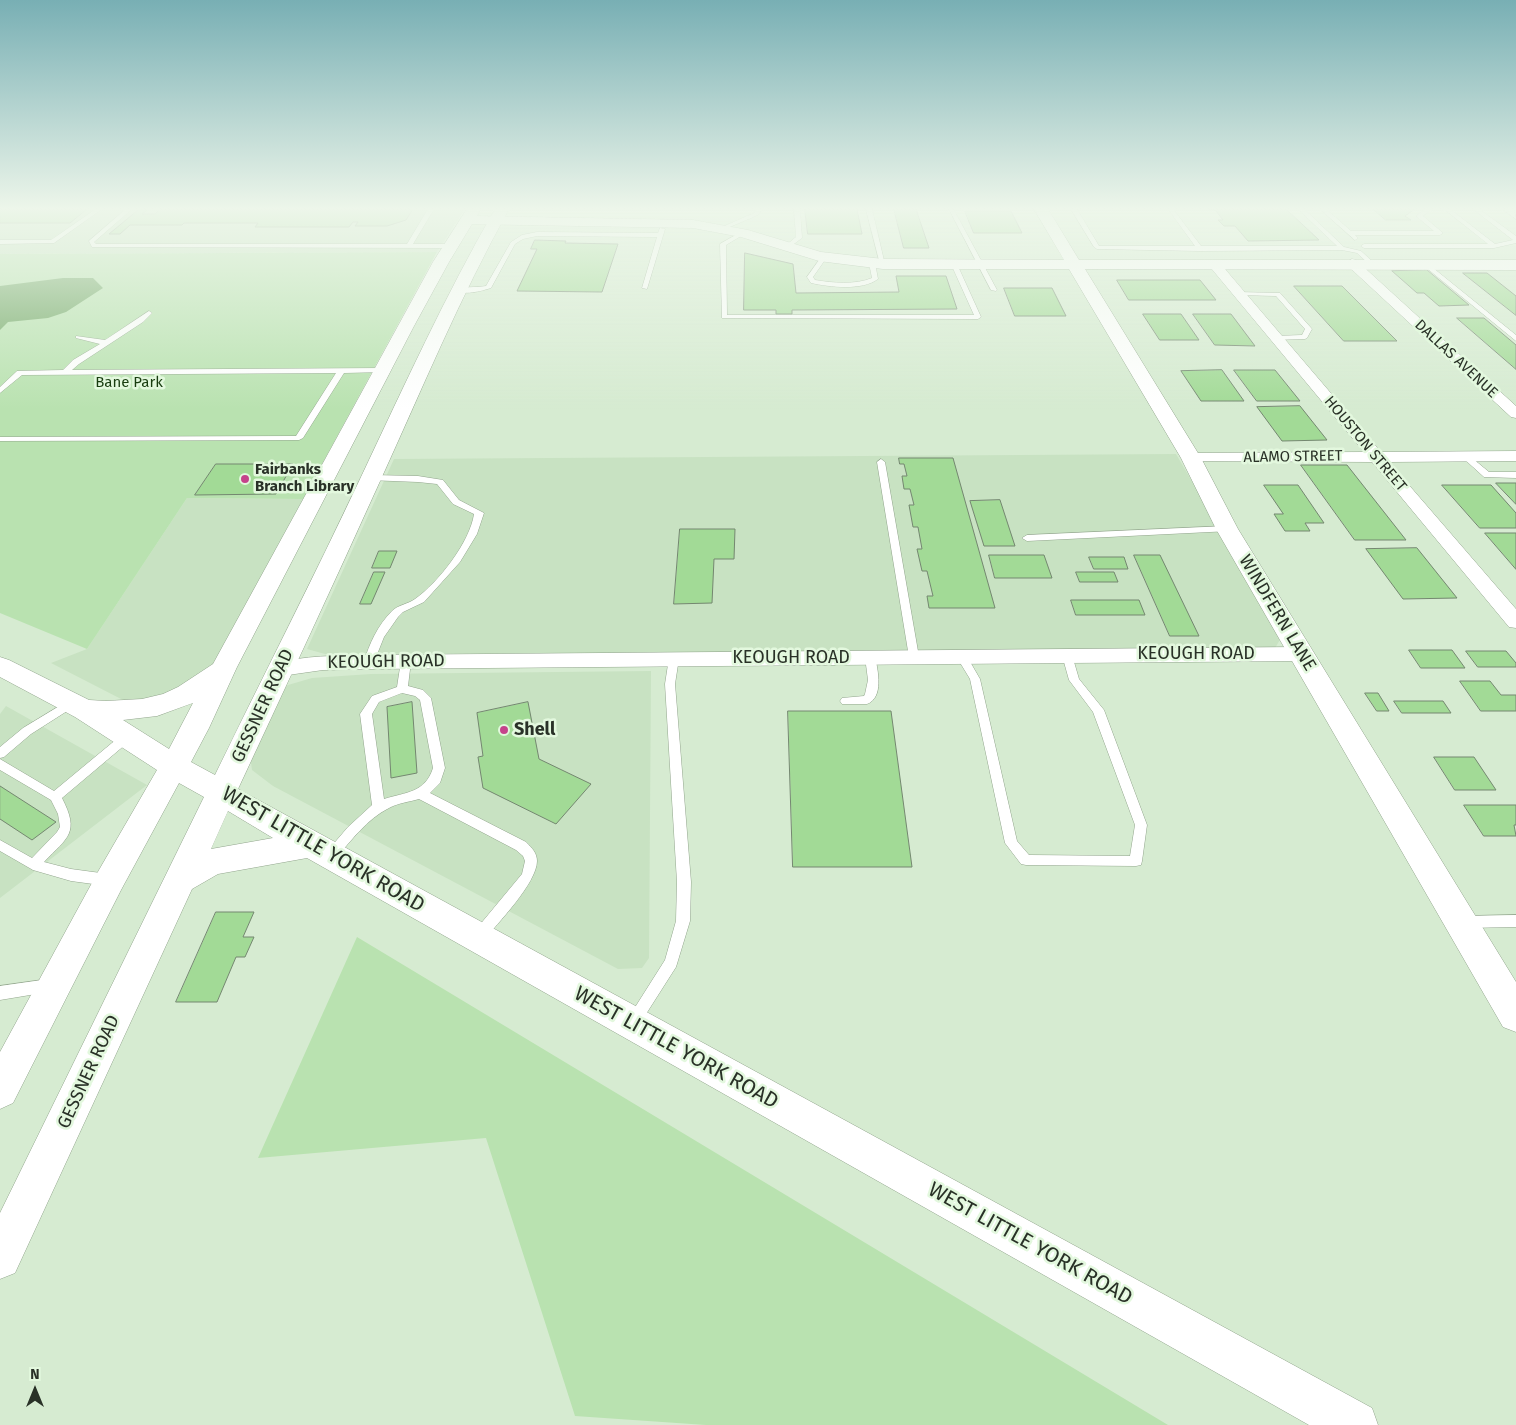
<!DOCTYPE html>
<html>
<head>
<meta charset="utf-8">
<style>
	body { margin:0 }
	#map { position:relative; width:1516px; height:1425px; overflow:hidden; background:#d6ebd1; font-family:"Fira Sans",sans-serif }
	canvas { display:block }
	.north { position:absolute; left:10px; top:1365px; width:50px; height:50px; -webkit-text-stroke:4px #e3f8de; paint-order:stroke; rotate:0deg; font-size:14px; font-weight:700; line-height:20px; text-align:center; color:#293127 }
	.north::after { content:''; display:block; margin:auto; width:18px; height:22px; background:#293127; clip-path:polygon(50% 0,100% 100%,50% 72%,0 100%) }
</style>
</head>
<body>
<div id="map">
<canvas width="1516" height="1425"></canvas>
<div class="north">N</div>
</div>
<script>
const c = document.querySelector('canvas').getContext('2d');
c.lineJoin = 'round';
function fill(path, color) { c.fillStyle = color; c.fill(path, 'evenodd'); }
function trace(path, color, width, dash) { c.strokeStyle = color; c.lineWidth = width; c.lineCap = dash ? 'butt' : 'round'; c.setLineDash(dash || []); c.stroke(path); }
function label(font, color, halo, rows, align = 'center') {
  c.font = font + ' "Fira Sans",sans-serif'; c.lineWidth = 5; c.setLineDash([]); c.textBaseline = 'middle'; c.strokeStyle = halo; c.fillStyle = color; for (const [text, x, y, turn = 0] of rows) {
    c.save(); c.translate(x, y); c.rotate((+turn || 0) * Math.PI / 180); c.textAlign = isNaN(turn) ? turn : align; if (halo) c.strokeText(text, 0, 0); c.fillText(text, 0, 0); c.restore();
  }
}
const built = new Path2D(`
	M0,209h465l-28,43 -437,2z
	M1176,454l106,182 -8,14 -949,4 -18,-5 87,-190z
	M187,498l116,1 -95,177 -36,23 -47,2 -74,-38 36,-14z
	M651,671l-2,287 -7,10 -24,1 -345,-183 -21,-16 -2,-15 25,-59 13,-11 24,-7 59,-4z
	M6,706l141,79 -147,113v-184z`);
const green = new Path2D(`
	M437,252l-134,247 -116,-1 -100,151 -87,-36v-359z
	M357,937l811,488h-462l-131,-9 -89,-278 -228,20z`);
const water = new Path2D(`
	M63,278h30l10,10 -37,24 -18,6 -40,4 -8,8v-44z`);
const building = new Path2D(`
	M0,209h87l-17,14h-70z
	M160,209h253l-7,11 -19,6h-32l3,-4h-5l-4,5h-94l3,-4h-74l-2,2h-52l-10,9h-11l29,-24h9l-5,4h13z
	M805,209h52l5,25h-54z
	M894,209h22l13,39h-25z
	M1209,209h77l33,31 -71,1 -13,-15h-11l-6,-6h5l-7,-9z
	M1373,209h42l-10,7 6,4h-25z
	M965,211h46l11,22h-48z
	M535,240l31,1 -1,2 53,1 -16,48 -85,-1 20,-42h-6z
	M745,253l48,11 3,29 103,-1 -3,-16h50l11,33 -165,1v4h-16v-4h-32z
	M1427,270l42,35 -30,1 -15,-13h-7l-25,-22z
	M1463,273h24l29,23v19z
	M1117,280h83l16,20h-87z
	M1294,286h48l55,55h-53z
	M1004,288h48l14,28h-51z
	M1143,314h38l18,26h-39z
	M1193,314h38l24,32 -40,-1z
	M1457,318h27l32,27v24z
	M1222,370l22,31h-43l-20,-30z
	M1234,370h41l25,31h-43z
	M1300,406l27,34 -45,1 -25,-34z
	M899,458h54l42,150h-66l-2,-12h6l-6,-25h-5l-5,-22h5l-4,-22h-5l-4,-22h5l-4,-16h-6l-2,-13h5l-3,-12h-4z
	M216,464h77l-17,30 -81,1z
	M1301,465h46l59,75h-51z
	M1496,483h20v21z
	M1264,485h34l26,38h-19l5,8h-25l-11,-17h9z
	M1442,485h49l25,28v15h-36z
	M1000,500l15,46h-31l-14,-45z
	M680,529h55l-1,30h-20l-2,44 -38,1z
	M1485,533h31v36z
	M1417,548l40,50 -54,1 -37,-50z
	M379,551h18l-7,17h-18z
	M989,555h55l8,23h-57z
	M1134,555h26l39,81h-29z
	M1089,557h35l4,12h-34z
	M374,572h11l-14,32h-11z
	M1076,572h38l4,10h-38z
	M1071,600h68l6,15h-69z
	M1409,650h43l13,18h-44z
	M1466,651h40l10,12v4h-38z
	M1460,681h30l11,14h15v16h-35z
	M1365,693h13l11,18h-12z
	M1394,701h49l8,12h-49z
	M412,702l5,71 -26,5 -4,-71z
	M528,702l11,57 52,25 -35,40 -73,-36 -5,-31 5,-1 -6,-43z
	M788,711h103l21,156h-119z
	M1434,757h40l22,33h-41z
	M0,786l56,36 -24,18 -32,-21z
	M1464,805h52v20h-2l2,11h-32z
	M216,912h38l-11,25h11l-9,20h-9l-19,45h-41z`);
const service = new Path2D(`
	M96,209h6l-48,34 -54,1v-4h51z
	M126,209h6l-38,33 2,2h311l21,-35h6l-21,35h38l3,2 -3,2 -359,-1 -3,-6z
	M756,209h6l-4,6 -33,14 -5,-1 34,-15z
	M794,209h6l2,29 -15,11 -2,-1v-2l11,-9z
	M866,209h6l13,56 -5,-1z
	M949,209l5,1 43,80 -1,1 -5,-1z
	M1071,209h6l22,37h96l-27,-37h5l28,37h136l-39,-37h6l40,38 17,4 13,12 -5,1 -12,-11 -15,-3 -142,1 -103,-2 -3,-2z
	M1320,209h6l25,22h83l-18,-15 9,-7h7l-9,7 20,17 -3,2h-85l3,3 -3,2z
	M1444,209h6l45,35 18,-4 -40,-31h6l37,27v7l-22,5h-130l-3,-2 3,-2h124z
	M660,228l5,1 -18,60 -5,-1 15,-51 -120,-1 -14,3 -8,5 -24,44c-10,3 -27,8 -36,2 8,-4 21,-2 31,-4l25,-44 11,-7 15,-3 121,1z
	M741,232l5,1 -20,12 1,70h247l-23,-51 3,-2 3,2 24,53 -3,2 -256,-1 -2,-74z
	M822,256l5,1 -14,20 2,3c18,3 40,5 57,-2l-3,-15 3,-2 3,2 3,16c-16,12 -48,8 -67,4l-4,-6z
	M1423,263h4l89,72v6l-93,-76z
	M1236,292l44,1 32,36 -5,9 -2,1 -32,1 -1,-2 4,-2 26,-1 3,-6 -29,-33 -38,-1 -2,-1z
	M149,311l3,2 -9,9 -64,42 -7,6 311,-2 4,2 -4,2 -39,1 -41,65 -4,2 -299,1v-4l296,-1 40,-63 -314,2 -22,18v-6l17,-16 46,-1 10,-10 27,-16 -24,-6v-2l29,4z
	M1466,453l23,19h27v6l-32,-1 -21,-19v-4z
	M881,459l4,3 34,195 -5,4 -5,-4 -32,-195z
	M371,475l47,1 25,4 16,20 25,13 -7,21 -17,28 -36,40 -21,10 -5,5 -14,20 -10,25 -5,4 -5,-4c5,-18 14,-37 28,-51 6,-6 16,-7 23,-12 23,-16 55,-57 59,-85l-21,-10 -16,-20 -19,-2 -50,-2v-4z
	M1227,526l5,3 -2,2 -203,10 -5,-3 5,-3z
	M1067,651l5,4 7,24 25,31 43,115 -5,36 -1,4 -5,1 -110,-1 -5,-1 -16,-21 -35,-164 -14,-23 5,-4 4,1 15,26 37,162 12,14 101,1 5,-31 -42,-113 -24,-32 -7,-25z
	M870,653l5,4c3,13 9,41 -8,47h-25l-2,-3 2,-3 22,-2 1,-2 3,-14 -3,-23z
	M674,654l5,4 -4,26 16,198 -1,39 -14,46 -37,58 -5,2 -5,-2 -2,-5 38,-60 11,-39 1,-39 -12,-198 4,-26z
	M406,657l5,4 -3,25 15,4 8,8 14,70 -5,15 -10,10 96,49c6,6 11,11 11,19 0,22 -40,63 -54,80l-5,2 -5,-2 -2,-4 2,-4 49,-59 3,-13 -2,-5 -7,-6 -97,-51c-10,3 -21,4 -30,9 -22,11 -38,33 -54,51l-5,1 -5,-1 -1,-4 24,-28 24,-22 -12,-91 12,-18 25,-9 4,-26zM402,693l13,3 5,4 13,68c-8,25 -27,24 -49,31l-12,-85 7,-12z
	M71,699l4,1 2,3 -2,3 -44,28 -27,23 -4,1v-11l23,-19z
	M128,732l4,1 2,3 -2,3 -70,59c18,35 6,39 -18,64l27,7 37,5 5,2 2,4 -2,4 -5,2 -37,-5 -38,-11 -33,-19v-11l32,18 25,-26 3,-5 -2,-13 -7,-14 -51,-30v-11l54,32 70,-58z
	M1516,915v12l-51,1 -5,-2 -2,-4 2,-4 5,-2z
	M49,979l5,2 2,5 -2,5 -54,9v-14z`);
const minor = new Path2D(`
	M1502,209h12l2,10z
	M1352,259l4,1 160,146v12l-5,-1 -163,-151 -2,-3z
	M1215,261l4,1 162,190 135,-1v10l-127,1 127,147v19l-7,-1 -137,-165 -187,-1 -2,-3 2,-3 6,-2 173,-1 -153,-184 -2,-3 2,-3z
	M1301,647l7,2 3,5 -3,5 -7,2 -932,8 -46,1 -42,6 -7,-2 -3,-5 3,-5c30,-9 63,-8 95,-9z`);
const tertiary = new Path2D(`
	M1034,209h14l31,51h437v10l-431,-1 116,189 37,71 278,453v50l-13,-5 -287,-498 -35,-71 -112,-189h-186l-64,-8 -78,-24 -48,-9 -225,-4 -5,-1 -2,-3 2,-3 5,-1 225,4 55,10 73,22 62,7 181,1z`);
const secondary = new Path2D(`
	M467,209h14l-32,53 -35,64 -177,341 -28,61 -18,34 24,13c48,-99 99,-198 146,-298 43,-91 84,-181 134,-268h14c-49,88 -87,180 -128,270 -47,104 -95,207 -143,310l1134,619 6,17h-69l-1002,-567 -89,16 -26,15 -177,384 -15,6v-66l204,-416 -25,-14 -58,107 -108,213 -13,6v-57l99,-182 58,-100 -82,-53 -75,-40v-20l9,3 80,40 17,1 36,-2 21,-5 15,-7 35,-23 185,-338 35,-64zM193,703l-24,46 -46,-29 34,-4zM228,811l45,27 -62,11z`);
const markers = [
	[245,479,5,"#c5438b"],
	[504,730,5,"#c5438b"]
];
const farStreetnames = [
	["DALLAS AVENUE",1456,359,43],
	["HOUSTON STREET",1365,444,50],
	["ALAMO STREET",1293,457,-1]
];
const farParknames = [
	["Bane Park",129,383]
];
const farPoinames = [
	["Fairbanks",255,470],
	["Branch Library",255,487]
];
const streetNames = [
	["WINDFERN LANE",1277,613,59],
	["KEOUGH ROAD",1196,654],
	["KEOUGH ROAD",791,658],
	["KEOUGH ROAD",386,662,-1],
	["GESSNER ROAD",263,706,-65],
	["GESSNER ROAD",89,1072,-65]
];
const poiNames = [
	["Shell",514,730]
];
const nearStreetnames = [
	["WEST LITTLE YORK ROAD",323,850,30],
	["WEST LITTLE YORK ROAD",676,1048,29],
	["WEST LITTLE YORK ROAD",1030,1244,29]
];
fill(built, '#c8e2c2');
fill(green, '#b9e2b0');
fill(water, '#71a765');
fill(building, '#a2da96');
trace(building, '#748770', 1);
trace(service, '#92a58d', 1);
trace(minor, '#92a58d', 1);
trace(tertiary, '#92a58d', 1);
trace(secondary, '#92a58d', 1);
fill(service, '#fff');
fill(minor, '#fff');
fill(tertiary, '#fff');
fill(secondary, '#fff');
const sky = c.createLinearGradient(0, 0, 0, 409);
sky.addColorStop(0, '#78afb4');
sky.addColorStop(0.51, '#edf6ea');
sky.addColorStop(1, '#edf6ea00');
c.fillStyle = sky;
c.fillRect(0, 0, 1516, 409);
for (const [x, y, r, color] of markers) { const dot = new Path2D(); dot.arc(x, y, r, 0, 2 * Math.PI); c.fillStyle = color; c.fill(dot); trace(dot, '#e3f8de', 2); }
label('15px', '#293127', '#e3f8de', farStreetnames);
label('15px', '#193d10', '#e3f8de', farParknames);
label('bold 15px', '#293127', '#e3f8de', farPoinames, 'left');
label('18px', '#293127', '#e3f8de', streetNames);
label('bold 18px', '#293127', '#e3f8de', poiNames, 'left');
label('21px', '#293127', '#e3f8de', nearStreetnames);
</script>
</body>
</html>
